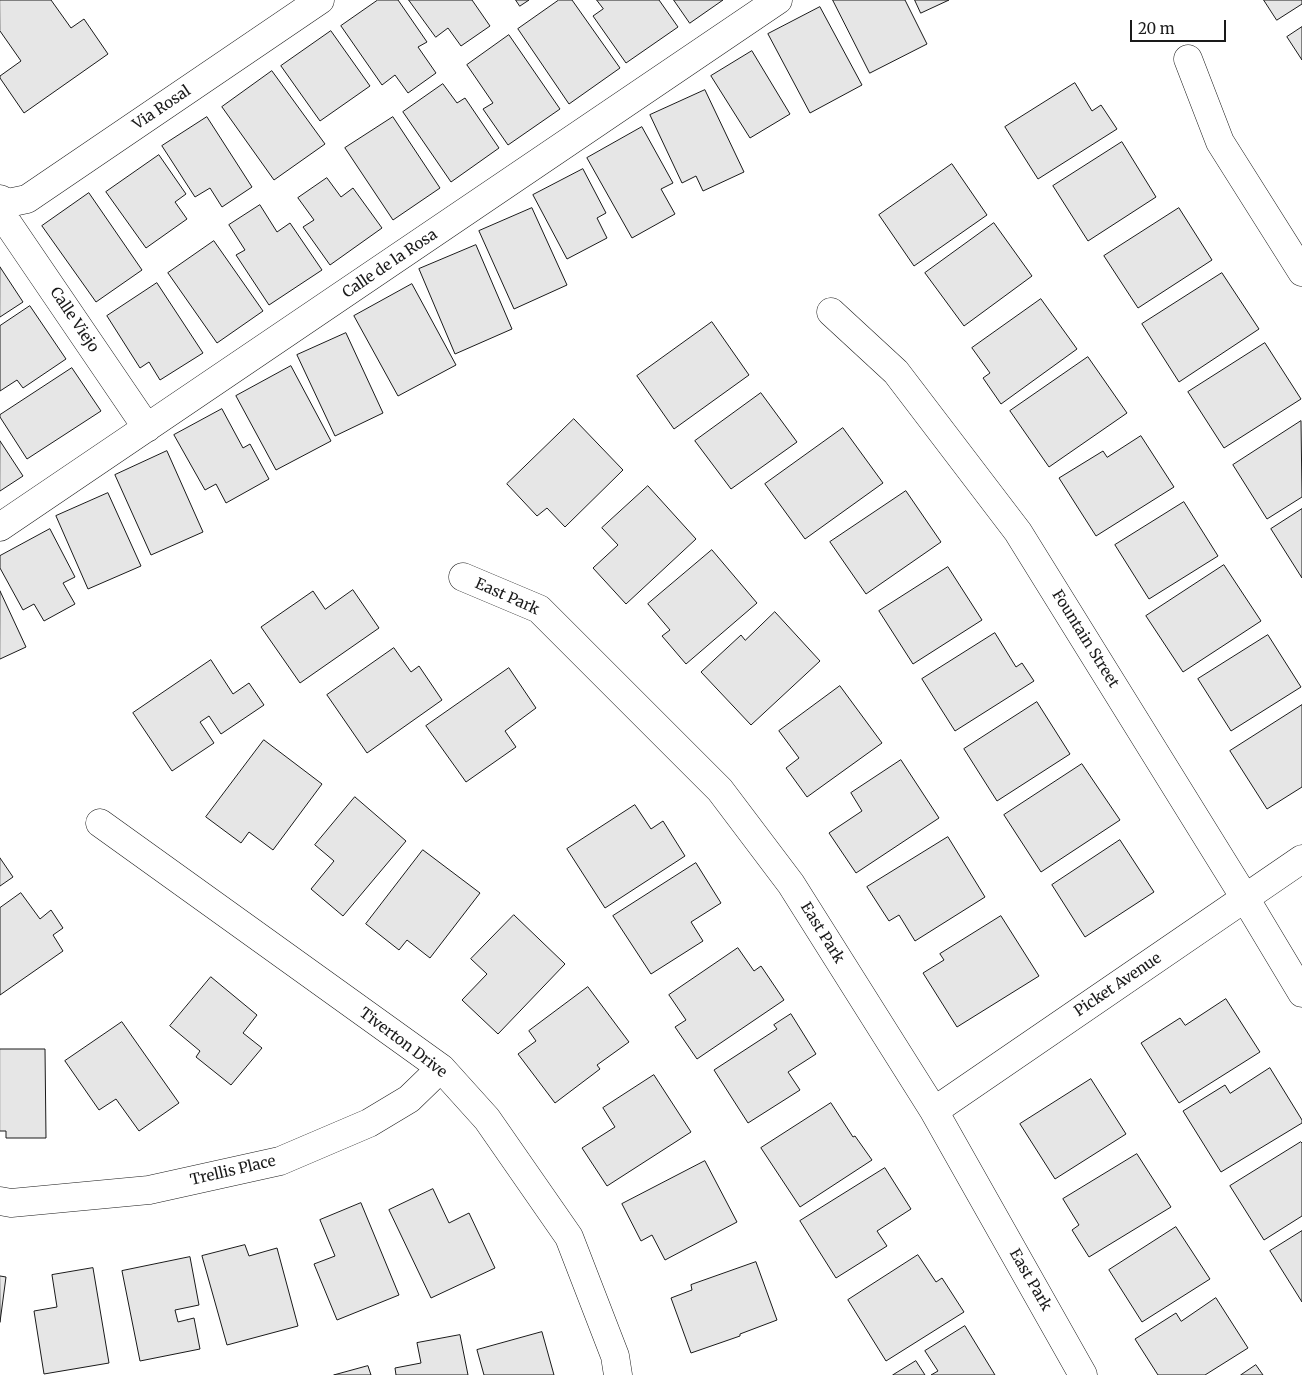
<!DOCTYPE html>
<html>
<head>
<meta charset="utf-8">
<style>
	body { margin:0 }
	#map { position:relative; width:1302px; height:1375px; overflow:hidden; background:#fff; font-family:Merriweather,serif }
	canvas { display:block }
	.scale { position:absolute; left:1130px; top:20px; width:96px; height:22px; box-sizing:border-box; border:2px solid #1a1a1a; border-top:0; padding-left:6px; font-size:15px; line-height:18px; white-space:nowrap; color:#1a1a1a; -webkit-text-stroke:4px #fff; paint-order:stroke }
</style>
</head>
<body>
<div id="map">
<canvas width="1302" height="1375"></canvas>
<div class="scale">20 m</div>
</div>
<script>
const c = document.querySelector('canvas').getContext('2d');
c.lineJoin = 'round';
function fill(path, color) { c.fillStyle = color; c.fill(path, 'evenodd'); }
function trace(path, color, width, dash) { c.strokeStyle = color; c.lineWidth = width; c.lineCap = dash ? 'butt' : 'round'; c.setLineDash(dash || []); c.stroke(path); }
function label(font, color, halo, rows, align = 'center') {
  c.font = font + ' Merriweather,serif'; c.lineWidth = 4; c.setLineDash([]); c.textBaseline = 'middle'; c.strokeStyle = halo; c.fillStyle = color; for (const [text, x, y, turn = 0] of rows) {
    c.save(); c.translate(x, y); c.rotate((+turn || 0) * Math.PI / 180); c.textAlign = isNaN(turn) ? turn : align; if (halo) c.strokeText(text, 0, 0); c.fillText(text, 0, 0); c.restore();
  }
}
const building = new Path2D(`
	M0,0h51l20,28 13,-9 24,35 -84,59 -24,-35v-2l21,-15 -21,-30z
	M378,0h20l29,42 -9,5 18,26 -28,20 -13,-18 -13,10 -41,-59z
	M409,0h63l18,26 -29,20 -13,-18 -12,9z
	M516,0h13l-9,6z
	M559,0h13l48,68 -51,36 -51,-75z
	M597,0h62l19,27 -52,36 -33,-47 10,-7z
	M674,0h49l-33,23z
	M833,0h72l22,44 -57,29z
	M915,0h34l-28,13z
	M1264,0h38v4l-25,16z
	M820,7l42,78 -52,28 -42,-79z
	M1302,27v33l-15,-23z
	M331,31l39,55 -50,35 -39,-55z
	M509,35l51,74 -52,36 -25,-36 10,-6 -26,-38z
	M752,51l38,63 -40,24 -39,-62z
	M272,71l53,73 -51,36 -52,-73z
	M1075,83l17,28 9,-6 16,24 -79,50 -33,-52z
	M443,84l14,19 8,-5 34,50 -48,34 -48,-70z
	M705,90l39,82 -41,19 -7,-15 -14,7 -32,-68z
	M207,117l45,70 -30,20 -12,-19 -15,9 -33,-51z
	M393,117l47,71 -47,32 -48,-72z
	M642,127l31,56 -12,6 14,25 -43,24 -45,-80z
	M1122,142l34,55 -68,44 -35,-55z
	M159,155l27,39 -11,8 12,17 -41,29 -40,-56z
	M952,164l35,51 -73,51 -35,-51z
	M583,169l23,44 -9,5 10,20 -40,21 -34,-64z
	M327,178l14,19 12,-9 29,40 -52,37 -27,-38 11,-7 -16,-22z
	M89,193l53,77 -46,32 -54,-76z
	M260,205l17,27 13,-9 32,47 -53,35 -33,-50 9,-5 -16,-25z
	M532,208l35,77 -53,24 -35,-78z
	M1179,208l33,52 -74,48 -34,-52z
	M994,223l38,53 -68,50 -39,-53z
	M214,241l49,70 -46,32 -49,-70z
	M476,245l36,84 -57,25 -36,-85z
	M0,267l23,35 -23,15z
	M1222,273l37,56 -80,53 -37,-58z
	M157,283l46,70 -43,27 -11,-18 -9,6 -33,-52z
	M412,284l44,81 -58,31 -44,-80z
	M1041,299l36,50 -76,55 -18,-26 7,-5 -18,-25z
	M30,306l36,53 -43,29 -6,-8 -17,11v-65z
	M712,322l37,53 -75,54 -37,-53z
	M346,333l37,80 -48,23 -38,-81z
	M1265,343l36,56 -77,49 -36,-56z
	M1088,357l39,56 -78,54 -39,-56z
	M291,366l40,75 -55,29 -40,-74z
	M72,368l29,43 -74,48 -27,-42v-2z
	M761,393l36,49 -66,47 -36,-48z
	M222,409l21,39 7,-4 19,35 -43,24 -10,-19 -11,6 -31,-55z
	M574,419l49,51 -58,57 -18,-19 -10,8 -30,-32z
	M1301,421l1,76 -35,22 -34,-54z
	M843,428l40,55 -78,56 -40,-55z
	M1141,436l33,51 -78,49 -37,-58 44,-27 4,6z
	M0,441l23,35 -23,15z
	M167,451l36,81 -52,23 -36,-80z
	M648,486l48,53 -70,65 -33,-36 25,-23 -16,-17z
	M906,491l35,51 -75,52 -36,-52z
	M108,493l33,73 -53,23 -32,-73z
	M1184,502l34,54 -69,43 -34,-54z
	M1302,509v69l-31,-49z
	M50,529l25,48 -12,6 12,21 -31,17 -10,-17 -11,6 -23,-42v-12z
	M712,550l45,53 -71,61 -24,-28 8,-6 -22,-26z
	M1224,565l37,56 -78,51 -37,-56z
	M948,567l34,53 -69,44 -34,-53z
	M353,590l26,38 -79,55 -39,-56 52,-36 12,18z
	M0,591l26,56 -26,12z
	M775,612l45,49 -69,64 -50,-53 40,-37 4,5z
	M995,633l21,34 6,-4 12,18 -79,50 -33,-52z
	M1268,635l33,52 -70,44 -33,-52z
	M394,648l17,24 8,-6 23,34 -75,53 -40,-58z
	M211,660l22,34 16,-11 15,22 -43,29 -12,-18 -9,6 14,21 -42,28 -39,-58z
	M509,668l27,40 -31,23 11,16 -50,35 -40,-56z
	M840,686l42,57 -75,54 -21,-29 13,-10 -20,-27z
	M1037,702l33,52 -73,47 -33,-52z
	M1302,705v82l-35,22 -37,-58z
	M264,740l58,44 -49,66 -24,-18 -8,11 -35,-26z
	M901,760l38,58 -83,55 -27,-40 33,-22 -11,-18z
	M1082,764l38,56 -79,52 -37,-57z
	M355,797l51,44 -63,75 -32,-27 23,-28 -19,-16z
	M635,805l16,24 12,-8 22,35 -80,52 -38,-59z
	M948,837l37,60 -70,44 -16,-26 -10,6 -22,-34z
	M1120,840l34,52 -69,45 -33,-52z
	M423,850l57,43 -50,65 -23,-18 -8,10 -33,-26z
	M0,858l13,19 -13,9z
	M696,863l25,40 -30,19 12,19 -52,33 -38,-58z
	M21,893l19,26 11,-9 12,18 -10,7 10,16 -63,44v-87z
	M514,915l51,49 -67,70 -36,-34 25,-26 -16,-15z
	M1001,916l38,60 -82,51 -34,-54 21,-13 -4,-6z
	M738,948l16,23 7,-5 23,34 -87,59 -22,-32 11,-7 -17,-25z
	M211,977l46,38 -14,18 19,15 -31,37 -35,-28 4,-6 -30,-25z
	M588,987l41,55 -32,23 3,4 -45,34 -37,-49 18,-13 -7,-10z
	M1226,999l34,53 -81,51 -38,-60 39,-25 5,7z
	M791,1014l25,40 -28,18 12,18 -52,33 -34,-53 63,-41 -3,-4z
	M122,1022l57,81 -40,28 -23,-32 -17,11 -34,-49z
	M0,1049h45l1,89h-40v-7h-6z
	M1270,1068l32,52v3l-81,49 -38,-61 42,-26 5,8z
	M654,1075l37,57 -84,54 -25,-38 33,-21 -12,-19z
	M1091,1079l35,55 -71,45 -35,-55z
	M831,1103l22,34 2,-1 17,24 -72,47 -39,-59z
	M1301,1142l1,1v73l-38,24 -34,-54z
	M1137,1154l34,53 -82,50 -17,-27 7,-5 -16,-26z
	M705,1161l32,61 -72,38 -13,-25 -11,6 -19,-37z
	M885,1168l26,41 -34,22 10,15 -51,32 -36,-57z
	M433,1189l16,34 20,-10 26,55 -64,30 -42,-88z
	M361,1203l38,92 -62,25 -23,-56 21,-8 -15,-36z
	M1176,1227l34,52 -68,43 -33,-52z
	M1302,1231v71l-32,-51z
	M245,1245l4,11 28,-8 21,78 -71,19 -25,-89z
	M918,1255l18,27 6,-4 22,34 -78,49 -38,-61z
	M190,1257l9,48 -24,5 3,12 16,-4 6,31 -60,12 -18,-90z
	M756,1262l21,58 -37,14v2l-49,17 -20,-55 21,-8 -1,-5z
	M93,1268l16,95 -65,11 -10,-63 23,-4 -5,-32z
	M0,1276l6,1 -6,45z
	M1216,1298l32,50 -43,27h-47l-23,-36 41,-26 5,8z
	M965,1326l30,49h-64l7,-4 -13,-20z
	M542,1332l12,43h-70l-7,-25z
	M460,1335l8,40h-72l-1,-7 26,-5 -4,-20z
	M916,1361l9,14h-32z
	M1256,1365l7,10h-22z
	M368,1366l3,9h-37z`);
const minor = new Path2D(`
	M1188,59l32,83 82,130
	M0,199l8,4 19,-4 293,-199
	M0,212l147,216
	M831,312l65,60 122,160 227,366 57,95
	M0,527l778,-527
	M463,577l76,32 181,181 71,94 143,227 149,264
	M100,823l341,245 46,51 82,118 46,119 3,19
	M934,1111l368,-252
	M0,1201l11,2 138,-13 131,-29 89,-38 40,-24 32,-31`);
const streetNames = [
	["Via Rosal",162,108,-34],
	["Calle de la Rosa",390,264,-34],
	["Calle Viejo",74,320,56],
	["East Park",507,597,24],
	["Fountain Street",1085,639,58],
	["East Park",822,933,58],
	["Picket Avenue",1118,985,-34],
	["Tiverton Drive",403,1043,37],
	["Trellis Place",233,1171,-13],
	["East Park",1030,1280,60]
];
fill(building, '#e6e6e6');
trace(building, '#1a1a1a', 1);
trace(minor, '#1a1a1a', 29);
trace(minor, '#fff', 28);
label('15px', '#1a1a1a', '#fff', streetNames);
</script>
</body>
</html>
